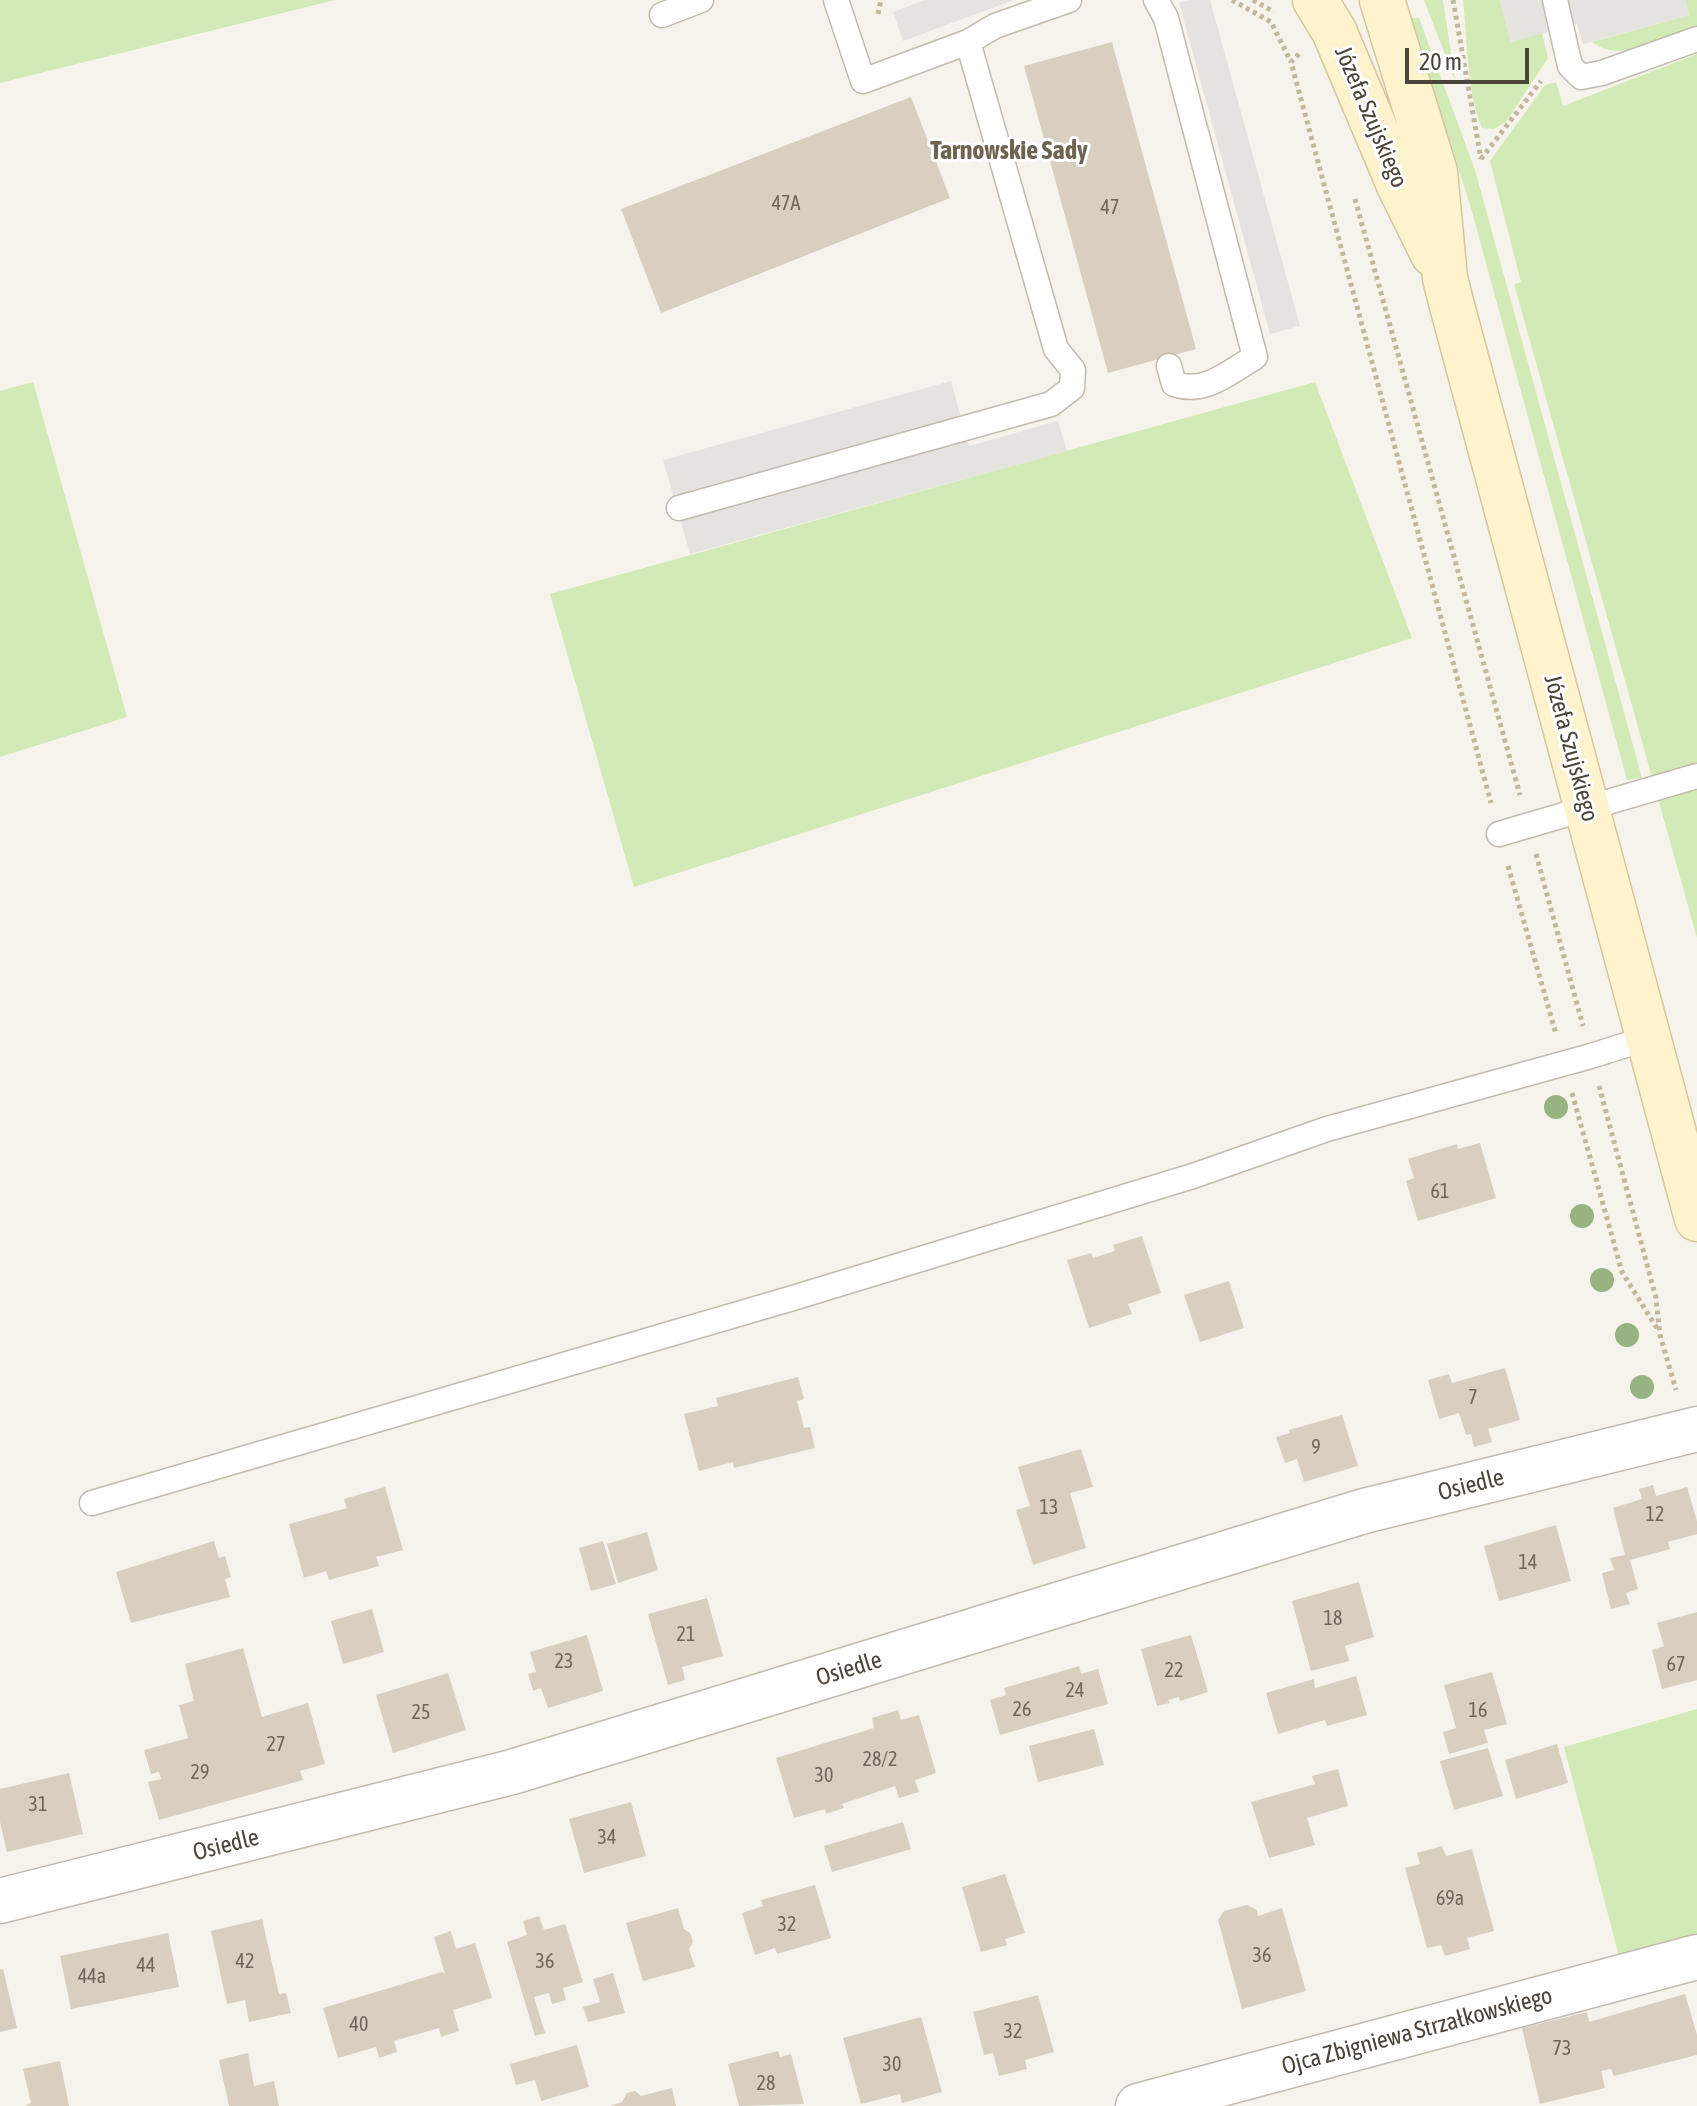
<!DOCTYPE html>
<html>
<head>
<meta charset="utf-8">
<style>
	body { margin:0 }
	#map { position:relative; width:1697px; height:2106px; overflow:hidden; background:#f6f3ec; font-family:"Asap Condensed",sans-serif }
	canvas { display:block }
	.scale { position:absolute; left:1405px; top:48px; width:124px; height:36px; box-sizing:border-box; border:4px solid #4b4439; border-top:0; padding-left:10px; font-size:24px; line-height:28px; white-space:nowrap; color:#4b4439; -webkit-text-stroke:6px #fff; paint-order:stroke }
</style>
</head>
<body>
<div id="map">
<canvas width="1697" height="2106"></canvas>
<div class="scale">20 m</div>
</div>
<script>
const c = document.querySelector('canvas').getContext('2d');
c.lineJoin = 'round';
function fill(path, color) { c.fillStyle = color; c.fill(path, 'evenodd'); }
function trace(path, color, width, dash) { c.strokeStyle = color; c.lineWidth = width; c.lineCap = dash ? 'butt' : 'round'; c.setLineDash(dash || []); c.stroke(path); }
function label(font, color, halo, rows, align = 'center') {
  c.font = font + ' "Asap Condensed",sans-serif'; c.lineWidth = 6; c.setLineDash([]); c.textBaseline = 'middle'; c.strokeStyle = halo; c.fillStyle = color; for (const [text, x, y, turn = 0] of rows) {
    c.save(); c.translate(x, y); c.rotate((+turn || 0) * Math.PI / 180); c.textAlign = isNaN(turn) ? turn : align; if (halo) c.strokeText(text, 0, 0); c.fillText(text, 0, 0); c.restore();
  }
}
const green = new Path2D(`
	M0,0h335l-335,83z
	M1424,0h19l12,80z
	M1463,0h37l11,42 31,-9 6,25 -42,64 -12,7 -12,-1c-15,-34 -15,-91 -19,-128z
	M1685,0h12v26c-30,11 -77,39 -105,16l97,-27z
	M1410,18h9l56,152 167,608 -15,2 -156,-572z
	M1697,54v884l-183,-654 7,-2 -31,-121 55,-76 11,-3 7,24z
	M33,382l94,335 -127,40v-366z
	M1315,382l97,256 -778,249 -84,-293z
	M1697,1709v230l-77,21 -56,-213z`);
const parking = new Path2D(`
	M925,0h89l-111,41 -10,-29z
	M1190,0h20l90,326 -30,8 -91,-331z
	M1500,0h185l4,15 -106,29 -6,-20 -66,18z
	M951,381l18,65 89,-25 9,30 -377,103 -27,-94z`);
const building = new Path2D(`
	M1112,42l84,307 -88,24 -84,-307z
	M911,97l39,101 -289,115 -40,-104z
	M1480,1143l16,55 -78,23 -12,-40 8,-3 -6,-19 49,-15 1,5z
	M1142,1236l19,57 -33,11 4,10 -43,14 -22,-68 24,-7 2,5 22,-7 -2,-6z
	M1229,1281l15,47 -44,14 -16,-47z
	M1505,1368l15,52 -32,9 4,13 -18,5 -3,-13 -5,1 -7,-22 -20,6 -11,-39 21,-6 3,9z
	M798,1377l6,22 -7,2 7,27 6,-1 5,21 -81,20 -1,-6 -34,9 -15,-57 34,-8 -2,-8z
	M1342,1415l16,51 -54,16 -7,-23 -12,4 -9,-26 14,-4 -1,-3z
	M1081,1449l12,38 -23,6 16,55 -53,17 -17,-55 14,-4 -12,-39z
	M1653,1485l3,11 31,-9 10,34v13l-29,8 2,7 -40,11 8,29 -12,4 4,11 -19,5 -9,-36 12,-3 -4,-12 15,-3 -12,-47 29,-9 -3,-10z
	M385,1487l18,63 -27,7 3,9 -50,14 -3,-9 -22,7 -15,-54 58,-16 -3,-9z
	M1556,1525l15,56 -72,20 -15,-55z
	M647,1532l11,38 -40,13 -11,-39z
	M214,1541l5,17 6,-2 6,21 -6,2 5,18 -99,26 -15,-51z
	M603,1541l13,43 -25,7 -12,-43z
	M1359,1582l15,55 -29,9 4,15 -38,10 -19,-70z
	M707,1598l16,58 -41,11 3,13 -17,5 -20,-71z
	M372,1609l12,43 -41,12 -12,-43z
	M1697,1612v68l-35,9 -10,-39 12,-4 -7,-23z
	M587,1635l16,56 -55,17 -7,-20 -8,3 -5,-17 8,-2 -6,-20z
	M1191,1635l17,57 -28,9 -1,-4 -11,3 2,3 -13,3 -16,-57z
	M243,1648l19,69 46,-14 17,61 -25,7 3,9 -144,40 -11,-38 13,-3 -2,-7 -8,2 -7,-24 44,-12 -9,-33 15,-4 -9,-37z
	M1079,1666l2,8 17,-5 10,35 -108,31 -10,-35 16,-5 -2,-7z
	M1492,1672l15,52 -23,6 4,13 -39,11 -6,-22 13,-4 -12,-43z
	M448,1673l18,57 -73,23 -17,-58z
	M1356,1676l11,39 -40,11 -2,-6 -47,14 -12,-41 48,-14 1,9z
	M898,1710l3,10 18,-5 17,58 -21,7 4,12 -20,6 -4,-12 -53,18 2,4 -18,6 -1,-5 -31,9 -18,-60 98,-30 -2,-10z
	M1094,1729l10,36 -66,17 -9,-36z
	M1557,1744l11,39 -52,16 -11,-39z
	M1488,1748l15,48 -49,14 -14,-49z
	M1338,1769l10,37 -41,12 8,27 -46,13 -18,-56 64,-18 -3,-8z
	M69,1773l14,61 -76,18 -7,-30v-33z
	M631,1802l15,54 -62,17 -15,-54z
	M903,1822l8,27 -79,23 -8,-26z
	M1442,1846l4,10 26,-7 22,82 -27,7 3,11 -25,7 -4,-11 -14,3 -22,-80 15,-4 -3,-11z
	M1005,1874l20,59 -20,6 2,6 -26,7 -19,-65z
	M815,1885l16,53 -54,16 -2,-6 -20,7 -13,-42 21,-7 -2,-6z
	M1247,1905l10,5 1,6 24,-8 24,83 -64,18 -24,-89 6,-9z
	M678,1908l6,21 6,4 3,9 -4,7 6,18 -52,14 -17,-58z
	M539,1916l5,14 21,-6 18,58 -20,6 3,12 -14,4 -3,-11 -15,4 11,36 -10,3 -28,-94 20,-7 -4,-14z
	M262,1919l17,75 7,-1 5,20 -42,9 -4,-22 -18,4 -16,-73z
	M451,1931l5,18 19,-6 17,55 -39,12 6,21 -18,6 -2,-9 -45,13 3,11 -18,6 -3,-11 -38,11 -15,-50 119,-36 3,2 -11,-37z
	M168,1933l11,54 -108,22 -11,-53z
	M3,1969l14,59 -17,4v-62z
	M613,1973l12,40 -37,9 -5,-15 17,-5 -7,-23z
	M1685,1994l12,41v20l-83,21 -3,-7 -10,2 4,17 -65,16 -18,-76 65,-16 2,10z
	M1038,1995l16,57 -29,8 2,9 -28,7 -6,-23 -9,2 -11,-43z
	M921,2017l21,75 -40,11 -2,-9 -39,10 -18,-66z
	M577,2045l12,42 -48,14 -6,-21 -19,5 -6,-21z
	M778,2051l2,6 11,-3 13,50 -65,2 -11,-42z
	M248,2053l6,33 20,-5 5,25h-50l-10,-46z
	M60,2061l9,45h-44l6,-3 -8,-34z
	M672,2088l4,18h-66l12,-4 5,-9 8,-2 6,5z`);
const path = new Path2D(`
	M1232,0l39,22 20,40
	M1253,0l21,12
	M1453,0l28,159
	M878,14l3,-14
	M1299,54l-8,8 200,741
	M1481,159l60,-78
	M1355,199l165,596
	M1536,854l47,172
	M1508,866l48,168
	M1599,1086l57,212 4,37 16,55
	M1572,1093l50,179 36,58`);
const lane = new Path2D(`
	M836,0l27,81 105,-39 27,-16 74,-26
	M1156,0l10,18 89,339c-26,15 -50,38 -81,27l-5,-18
	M1555,0l15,66 11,11 21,-4 95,-34
	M662,15l39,-15
	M679,508l372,-104 21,-16 1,-18 -17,-21 -88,-307
	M1499,834l198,-58
	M92,1503l701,-205 400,-122 134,-47 264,-73 57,-18`);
const street = new Path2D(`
	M0,1901l512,-129 852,-261 333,-82
	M1138,2106l559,-149`);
const secondary = new Path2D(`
	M1315,0l19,31 65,154 34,69
	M1382,0l53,172 10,106 6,24 246,917`);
const trees = [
	[1556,1107],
	[1582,1216],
	[1602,1280],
	[1627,1335],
	[1642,1387]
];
const numberNames = [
	["47A",786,204],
	["47",1110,208],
	["61",1440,1192],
	["7",1473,1398],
	["9",1316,1448],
	["13",1049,1508],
	["12",1655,1515],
	["14",1528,1563],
	["18",1333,1619],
	["21",686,1635],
	["23",564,1662],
	["67",1676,1665],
	["22",1174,1671],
	["24",1075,1691],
	["26",1022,1710],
	["16",1478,1711],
	["25",421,1713],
	["27",276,1745],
	["28/2",880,1760],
	["29",200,1773],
	["30",824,1776],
	["31",38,1805],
	["34",607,1838],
	["69a",1450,1899],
	["32",787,1925],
	["36",1262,1956],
	["42",245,1962],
	["36",545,1962],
	["44",146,1966],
	["44a",92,1977],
	["40",359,2025],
	["32",1013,2032],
	["73",1562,2049],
	["30",892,2065],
	["28",766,2084]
];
const streetNames = [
	["Józefa Szujskiego",1371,117,67],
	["Józefa Szujskiego",1571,748,75],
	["Osiedle",1471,1485,-14],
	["Osiedle",849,1669,-17],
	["Osiedle",226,1845,-14],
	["Ojca Zbigniewa Strzałkowskiego",1417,2031,-15]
];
const neighbourhoodNames = [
	["Tarnowskie Sady",1009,151]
];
fill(green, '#d2eab5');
fill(parking, '#e5e3e0');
fill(building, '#d8cfc1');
trace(lane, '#c2bbae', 27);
trace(street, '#c2bbae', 47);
trace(secondary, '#d6c79b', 47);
trace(path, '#c4b79f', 5, [4, 4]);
trace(lane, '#fff', 24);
trace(street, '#fff', 44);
trace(secondary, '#fff3cd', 44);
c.fillStyle = '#97b381';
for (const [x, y] of trees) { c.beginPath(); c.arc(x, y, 12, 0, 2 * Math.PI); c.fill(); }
label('20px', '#6e675b', null, numberNames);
label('24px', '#4b4439', '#fff', streetNames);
label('bold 26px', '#6e6250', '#fff', neighbourhoodNames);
</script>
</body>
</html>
